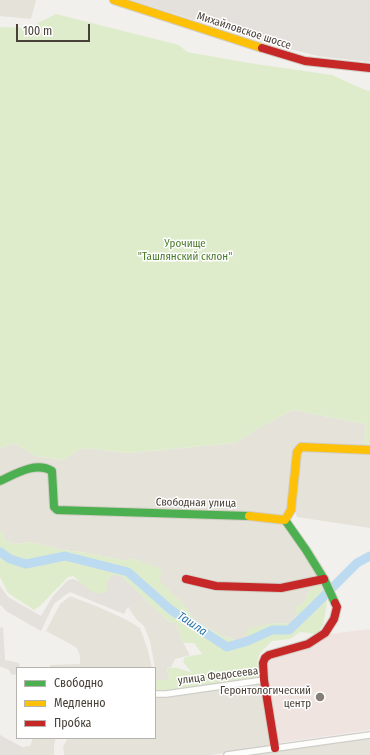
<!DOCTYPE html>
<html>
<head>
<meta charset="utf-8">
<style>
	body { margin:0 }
	#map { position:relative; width:370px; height:755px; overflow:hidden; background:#f1f0ec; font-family:"Fira Sans Condensed",sans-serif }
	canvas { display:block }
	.legend { position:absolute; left:16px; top:667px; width:140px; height:72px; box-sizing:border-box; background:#fff; border:1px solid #b6b3af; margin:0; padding:5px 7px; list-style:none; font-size:12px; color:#484137 }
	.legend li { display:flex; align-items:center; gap:8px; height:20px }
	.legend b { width:20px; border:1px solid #b6b3af }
	.scale { position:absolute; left:16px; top:24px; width:74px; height:18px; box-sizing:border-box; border:2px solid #484137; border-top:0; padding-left:5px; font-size:12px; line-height:14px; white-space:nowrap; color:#484137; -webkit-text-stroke:3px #fff; paint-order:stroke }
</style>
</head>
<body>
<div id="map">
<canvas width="370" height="755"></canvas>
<ul class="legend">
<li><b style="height:5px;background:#4caf50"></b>Свободно</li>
<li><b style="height:5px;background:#ffc107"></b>Медленно</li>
<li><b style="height:5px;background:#c62828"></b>Пробка</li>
</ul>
<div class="scale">100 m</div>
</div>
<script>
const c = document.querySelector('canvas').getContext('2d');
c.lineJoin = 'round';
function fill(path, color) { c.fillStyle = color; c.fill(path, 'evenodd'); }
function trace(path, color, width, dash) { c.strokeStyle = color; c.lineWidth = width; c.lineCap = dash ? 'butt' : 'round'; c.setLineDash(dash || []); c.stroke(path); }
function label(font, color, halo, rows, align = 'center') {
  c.font = font + ' "Fira Sans Condensed",sans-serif'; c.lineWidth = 3; c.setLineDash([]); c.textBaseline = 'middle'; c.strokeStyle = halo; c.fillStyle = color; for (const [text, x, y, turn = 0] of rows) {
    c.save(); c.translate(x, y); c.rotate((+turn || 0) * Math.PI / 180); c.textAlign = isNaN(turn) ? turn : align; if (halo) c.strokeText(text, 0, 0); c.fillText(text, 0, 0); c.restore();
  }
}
const residential = new Path2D(`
	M0,0h36l-5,19 -31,-3z
	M293,410l73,14 -2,18 3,4 -67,-2 -10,65 -6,9 36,58 7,19 -7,-7 -9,1 -14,26 -8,9 -16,-1 -26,16 -8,2 -16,-5 -27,-14 -14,-19 -43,-42 -8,-3 -4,3 -39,-8 -25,-3 -33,-8 -16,2 -9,-4 -2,-7 -3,-2v-83l14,-5 22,13 27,4 19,-12 47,5 106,-10 24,-15z
	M304,450l66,3v75l-73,-11 -3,-9 6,-53 2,-3z
	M69,597h3l24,9 31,14 13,8 7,19 5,21h-102v-3l30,-1v-8l-3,-8 -16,-9 -15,-8 14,-27z
	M144,598l24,23 8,2 5,16 9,16 -15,4 -4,8 -4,1 2,12h-14v-12l-5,-27 -6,-15 -8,-7 -8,-12z
	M262,684l10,62 -61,9h-147l-1,-8 5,-9h87v-42h6z
	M370,736v19h-129z
	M33,738h23l-2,6v11h-31l-1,-8 8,-1z`);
const industrial = new Path2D(`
	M130,0h240v62l-52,-6 -36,-9z
	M112,573l9,3 23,22 -16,9 -4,7 -54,-22 -6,4 -10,8 -13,27 -35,-20 -4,-5 -2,-1v-19l8,11 33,19 12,-20 15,-16 5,-1 29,12z
	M3,627l2,33 14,3 1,5h-3v6l-5,1 -4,-6 -7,-2 -1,-1v-38z
	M0,735l22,12 1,8h-23z`);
const medical = new Path2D(`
	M370,629v101l-92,13 -2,-2 -10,-77 2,-5 61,-25z`);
const green = new Path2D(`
	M56,14l123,31 8,7 62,11 83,12 33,15 5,1v355h-3l-3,-4 2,-18 -73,-14 -34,18 -24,15 -106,10 -47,-5 -19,12 -27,-4 -22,-13 -14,5v-421l28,1z
	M0,531l3,2 2,7 9,4 16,-2 33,8 25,3 39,8 4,-3 28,10 3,5 -3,7 23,23 14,19 27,14 16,5 8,-2 -1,-7 4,-4 23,-5 16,1 8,-9 -2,-5 1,-4 6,-1 9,-16 5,-4 4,1v2l7,7c1,4 -3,28 -4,30 -2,3 -4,6 -6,9l-17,-2 -10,7 -18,2 -12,12 -3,9 3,16 -105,15v-13h14l-2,-12c9,-2 17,2 25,5l-9,-11 2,-5 17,-3 -8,-11h-11l-2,-4 -5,-16 -8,-2 -47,-45 -8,-1 -6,6v10l-7,3 -11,-4 -16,-14 -5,1 -28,29 -6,4 -26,-17 -8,-16z`);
const river = new Path2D(`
	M0,552l10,7 16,5 39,-8 63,16 43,38 56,37 21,-6 24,-11h17l21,-20 47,-47 13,-7`);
const street = new Path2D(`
	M155,694h11l98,-14
	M227,755l143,-20`);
const fast = new Path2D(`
	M0,481c15,-7 36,-20 52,-10l2,36 3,3 192,6
	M285,520l21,30 18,29 11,24`);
const slow = new Path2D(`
	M114,0l148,48
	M249,516l36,4 6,-10 6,-58 4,-5 69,3`);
const jam = new Path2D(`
	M262,48l43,13 65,7
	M186,579l30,7 65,2 43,-9
	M275,748l-11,-68 -1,-17 2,-5 4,-3 39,-11 17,-11 9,-14 3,-12 -2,-4`);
const markers = [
	[320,697,5,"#837e76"]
];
const streetNames = [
	["Михайловское шоссе",244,31,18],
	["Свободная улица",196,503,1],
	["улица Федосеева",218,676,-7]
];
const parkNames = [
	["Урочище",185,244],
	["\"Ташлянский склон\"",185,257]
];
const poiNames = [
	["Геронтологический",311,691],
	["центр",311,704]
];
const waterNames = [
	["Ташла",192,624,34]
];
fill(residential, '#e5e2d9');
fill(industrial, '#e4e0db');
fill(medical, '#f0e4e1');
fill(green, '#dfeccc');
trace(river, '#bcdbf0', 9);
trace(street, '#cfcec9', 8);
trace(fast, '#d1cdc3', 10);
trace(slow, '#d1cdc3', 10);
trace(jam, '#d1cdc3', 10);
trace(street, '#fdfdfc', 5.5);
trace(fast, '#4caf50', 8);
trace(slow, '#ffc107', 8);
trace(jam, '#c62828', 8);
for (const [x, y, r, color] of markers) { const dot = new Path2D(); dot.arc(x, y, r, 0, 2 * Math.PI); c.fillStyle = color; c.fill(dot); trace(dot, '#fff', 1.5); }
label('11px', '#484137', '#fff', streetNames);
label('11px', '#497a2a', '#fff', parkNames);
label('11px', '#484137', '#fff', poiNames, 'right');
label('italic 12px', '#2e78ad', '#fff', waterNames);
</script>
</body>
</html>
